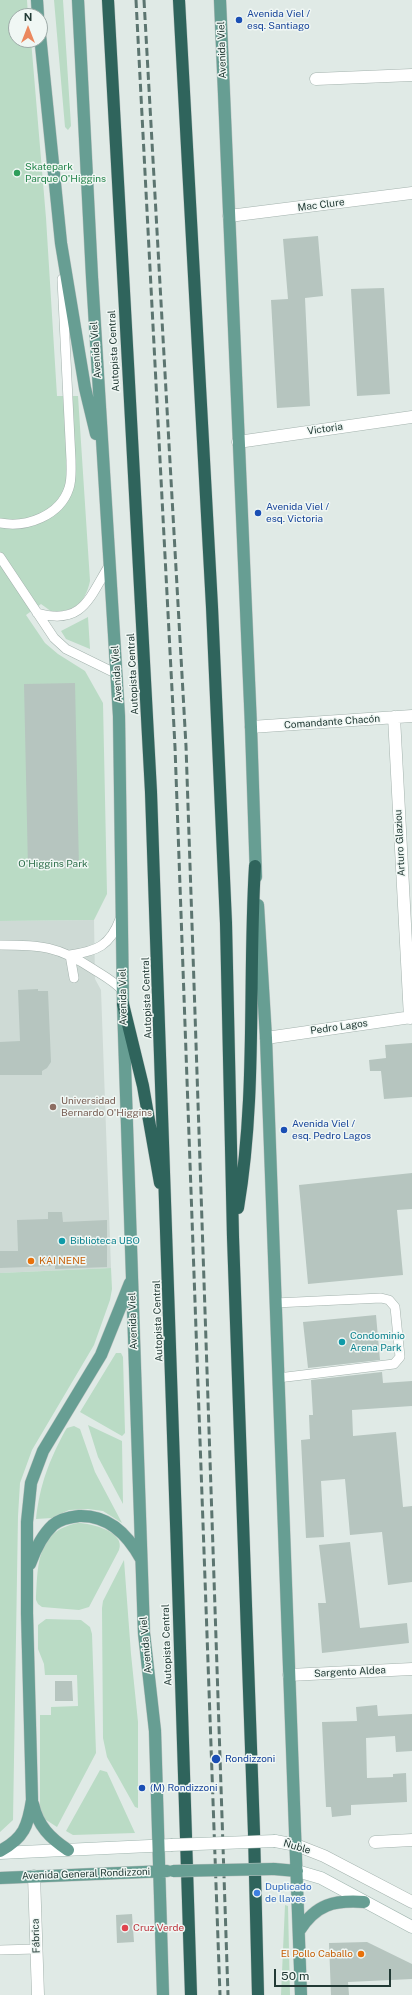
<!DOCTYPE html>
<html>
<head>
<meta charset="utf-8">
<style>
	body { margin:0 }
	#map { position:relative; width:412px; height:1995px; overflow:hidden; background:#e0eae6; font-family:"Public Sans",sans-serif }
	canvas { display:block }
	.north { position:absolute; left:8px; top:8px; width:40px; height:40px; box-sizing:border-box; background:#f0f7f4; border:1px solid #9eaba8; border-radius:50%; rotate:0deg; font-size:11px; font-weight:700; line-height:16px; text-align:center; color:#223a35 }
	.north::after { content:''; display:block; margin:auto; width:14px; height:18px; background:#eb885e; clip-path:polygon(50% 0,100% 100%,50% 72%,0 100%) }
	.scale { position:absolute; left:274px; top:1969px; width:117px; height:18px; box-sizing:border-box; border:2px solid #223a35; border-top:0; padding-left:5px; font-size:12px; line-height:14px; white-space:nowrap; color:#223a35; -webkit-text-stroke:3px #f0f7f4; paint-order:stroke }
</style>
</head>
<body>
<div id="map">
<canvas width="412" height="1995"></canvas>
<div class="north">N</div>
<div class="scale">50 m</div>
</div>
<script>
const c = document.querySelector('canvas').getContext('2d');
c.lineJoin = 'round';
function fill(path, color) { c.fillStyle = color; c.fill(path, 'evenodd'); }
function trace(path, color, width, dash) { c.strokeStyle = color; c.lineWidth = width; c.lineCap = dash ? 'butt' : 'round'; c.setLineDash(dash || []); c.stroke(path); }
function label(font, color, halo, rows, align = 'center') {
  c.font = font + ' "Public Sans",sans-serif'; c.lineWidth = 3; c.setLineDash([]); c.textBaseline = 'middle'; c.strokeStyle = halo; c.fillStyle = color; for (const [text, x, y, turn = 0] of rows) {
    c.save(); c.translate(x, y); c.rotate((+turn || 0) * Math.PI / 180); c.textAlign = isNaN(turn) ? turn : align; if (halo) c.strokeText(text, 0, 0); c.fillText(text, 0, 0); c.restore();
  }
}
const built = new Path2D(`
	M94,920l1,59 6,11 10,278 -111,5v-352z`);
const green = new Path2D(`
	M0,0h27l1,16h-12v24h15l15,178 11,178h21l12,185c-5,23 -16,30 -38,31l-11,-8 -15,11 19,28 13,11 27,17 18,32 4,191 -13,26 -94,1z
	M54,0h9l8,126 -3,4 -3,-3z
	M88,617l2,32 -24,-10 -5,-8z
	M111,1268l1,21 -2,11 -16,45 -62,105 -12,33 -2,33 -5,304 -13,12v-559z
	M116,1353h5l2,4 2,76 -3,3 -42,-24z
	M88,1425l34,16 1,63 -25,-47z
	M74,1426l6,3 15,43 27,51 -19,-12 -15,-2 -19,1 -17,8 -16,1c4,-35 13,-58 29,-88l2,-3z
	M78,1523c13,0 48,9 41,27l-30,57 -10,3 -37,-3 -4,-3 -2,-4c2,-35 0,-69 42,-77z
	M124,1560l7,94 7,68v86l-3,-1 -28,-50 -4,-19 -1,-130 1,-7z
	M46,1619l35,1 9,7 2,7 4,119 -39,74 -17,-11v-101h11v-8l27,-1 -1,-31h-32l-1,-11 -6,-15v-24z
	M100,1770l7,2 28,61 -62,2 -7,-4z
	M285,1905l3,1 2,89h-9z`);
const building = new Path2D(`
	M318,236l5,60 -18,2 5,108 -33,2 -6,-108 17,-1 -5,-60z
	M384,288l6,106 -33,2 -6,-107z
	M75,683l4,185 -51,1 -4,-185z
	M38,989v2h10l3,71 -4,6 -5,3v4h-42v-33l20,-1 -2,-51z
	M412,1043v54l-28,2 -3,-28h-11l-1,-11 17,-2 -1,-13z
	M412,1173v36l-15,1 6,65 -95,9 -9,-99z
	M48,1212h14l1,10 44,-2v47l-52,2v-3l-55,2v-17h18l-1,-31 31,-1z
	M376,1315l4,45 -72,8 -5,-46z
	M382,1372l1,11 29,-2v25l-60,4 1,26 43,-4 7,75 9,-1v76l-24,3 -6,-53 -32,3 -5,-56 -24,2 3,56 -18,1 -5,-98 9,-1 -1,-24h4l-2,-35z
	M350,1542l10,86 47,-5 2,20 -87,10 -4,-50h8l-7,-58z
	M55,1681h17l1,20h-18z
	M377,1705l1,11 34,-2v37l-16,1 -1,-16 -29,2 1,40 26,-1v-3l13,-1 1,29 -56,3v10l-19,2 -1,-10h-5l-4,-85 35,-1 -1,-14z
	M132,1914l2,28 -17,1 -1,-28z
	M367,1942l45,22v15l-64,3 1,13h-18l-2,-52z`);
const service = new Path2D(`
	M0,523c26,5 60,-7 69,-35 3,-9 2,-18 2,-28l-9,-181
	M0,557l54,81 12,11 51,25
	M37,613c46,13 52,-15 73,-49
	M0,945c41,0 58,1 93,24 11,7 21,12 30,22
	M70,955c27,-4 40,-9 50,-36
	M70,955l4,23
	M275,1303l106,-5 8,2 6,7 5,50 -6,7 -116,14
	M0,1950l36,-1`);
const minor = new Path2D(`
	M316,79l96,-4
	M229,216l183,-23
	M394,717l16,301
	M251,727l161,-11
	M266,1038l146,-21
	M289,1675l123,-6
	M375,1842l37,-2
	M34,1876l4,119`);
const tertiary = new Path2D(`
	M238,442l174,-25
	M296,1845l28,11 88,46`);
const secondary = new Path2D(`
	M275,1841l21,4
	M0,1853l171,-8
	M297,1871l24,7 91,49`);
const primary = new Path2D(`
	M37,0l1,16
	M78,0l14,277 27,439 4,288 14,425 7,204 11,98 8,264
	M220,0l31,727 5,150
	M40,35l21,208 24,145 11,46
	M258,905l8,133 35,957
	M30,1564c5,-14 11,-28 23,-39 7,-6 17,-8 26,-9 29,-1 49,19 62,43
	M33,1804c5,22 17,34 35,46
	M0,1851c24,-13 28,-25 32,-51l-5,-187v-91l4,-39 12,-32 58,-96 29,-72
	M274,1869l23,2
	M0,1878l167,-7
	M299,1931c17,-27 35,-31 65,-29`);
const motorway = new Path2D(`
	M108,0c13,264 31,528 43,792 17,401 26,802 40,1203
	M179,0l33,607 14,316 7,314 21,596 4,162
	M123,1004l20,82 17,97
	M238,1208c19,-113 10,-228 17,-342`);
const rail = new Path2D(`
	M136,0l39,747 45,1248
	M144,0l42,746 42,1249`);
const secondaryBridge = new Path2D(`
	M171,1845l104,-4`);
const primaryBridge = new Path2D(`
	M173,1871l101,-2`);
const markers = [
	[239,20,4,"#1a4fb4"],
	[17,173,4,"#2e9e5b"],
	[258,513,4,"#1a4fb4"],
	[53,1107,4,"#8d6e63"],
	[284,1130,4,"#1a4fb4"],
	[62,1241,4,"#0f9aa8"],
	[31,1261,4,"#e8710a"],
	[342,1342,4,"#0f9aa8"],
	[216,1759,5,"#1a4fb4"],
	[142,1788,4,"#1a4fb4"],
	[257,1893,4,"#3f7fe0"],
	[125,1928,4,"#e0444e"],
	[361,1954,4,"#e8710a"]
];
const transitNames = [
	["Avenida Viel /",247,14],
	["esq. Santiago",247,26],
	["Avenida Viel /",266,507],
	["esq. Victoria",266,519],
	["Avenida Viel /",292,1124],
	["esq. Pedro Lagos",292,1136],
	["Rondizzoni",225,1759],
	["(M) Rondizzoni",150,1788]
];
const streetNames = [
	["Avenida Viel",222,50,-92],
	["Mac Clure",321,205,-7],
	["Avenida Viel",96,350,-94],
	["Autopista Central",114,351,-93],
	["Victoria",325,429,-8],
	["Avenida Viel",117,674,-94],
	["Autopista Central",133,674,-93],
	["Comandante Chacón",332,722,-4],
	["Arturo Glaziou",400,843,-93],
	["Avenida Viel",123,997,-91],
	["Autopista Central",147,998,-92],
	["Pedro Lagos",339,1027,-8],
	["Avenida Viel",133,1321,-92],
	["Autopista Central",158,1321,-92],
	["Avenida Viel",146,1645,-95],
	["Autopista Central",167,1645,-92],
	["Sargento Aldea",350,1672,-3],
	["Ñuble",297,1847,16],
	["Avenida General Rondizzoni",86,1874,-2],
	["Fábrica",36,1936,-92]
];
const leisureNames = [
	["Skatepark",25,167],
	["Parque O'Higgins",25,179]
];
const parkNames = [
	["O'Higgins Park",53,864]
];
const educationNames = [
	["Universidad",61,1101],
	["Bernardo O'Higgins",61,1113]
];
const cultureNames = [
	["Biblioteca UBO",70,1241],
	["Condominio",350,1336],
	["Arena Park",350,1348]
];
const foodNames = [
	["KAI NENE",39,1261],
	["El Pollo Caballo",353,1954,"right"]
];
const shopNames = [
	["Duplicado",265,1887],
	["de llaves",265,1899]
];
const healthNames = [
	["Cruz Verde",133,1928]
];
fill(built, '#cedad5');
fill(green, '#badbc5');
fill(building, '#b6c5bf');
trace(service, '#a3b2ad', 10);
trace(minor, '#a3b2ad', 13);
trace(tertiary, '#a3b2ad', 13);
trace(secondary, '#a0b5af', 13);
trace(primary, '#bdc4c2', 13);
trace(motorway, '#bdc4c2', 13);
trace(service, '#fff', 9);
trace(minor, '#fff', 12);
trace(tertiary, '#fff', 12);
trace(secondary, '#fff', 12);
trace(primary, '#679e93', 12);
trace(motorway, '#2f645c', 12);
trace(rail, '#5c7570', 3, [8, 4]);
trace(secondaryBridge, '#a0b5af', 13, []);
trace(primaryBridge, '#bdc4c2', 13, []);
trace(secondaryBridge, '#fff', 12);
trace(primaryBridge, '#679e93', 12);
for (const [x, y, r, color] of markers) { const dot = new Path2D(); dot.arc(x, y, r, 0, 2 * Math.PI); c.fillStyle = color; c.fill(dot); trace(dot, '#f0f7f4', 1.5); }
label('10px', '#164399', '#f0f7f4', transitNames, 'left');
label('10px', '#223a35', '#f0f7f4', streetNames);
label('10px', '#27864d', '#f0f7f4', leisureNames, 'left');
label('10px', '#2e6e4b', '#f0f7f4', parkNames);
label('10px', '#785e54', '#f0f7f4', educationNames, 'left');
label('10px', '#0d838f', '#f0f7f4', cultureNames, 'left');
label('10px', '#c56008', '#f0f7f4', foodNames, 'left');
label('10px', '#366cbe', '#f0f7f4', shopNames, 'left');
label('10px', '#be3a42', '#f0f7f4', healthNames, 'left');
</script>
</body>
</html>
